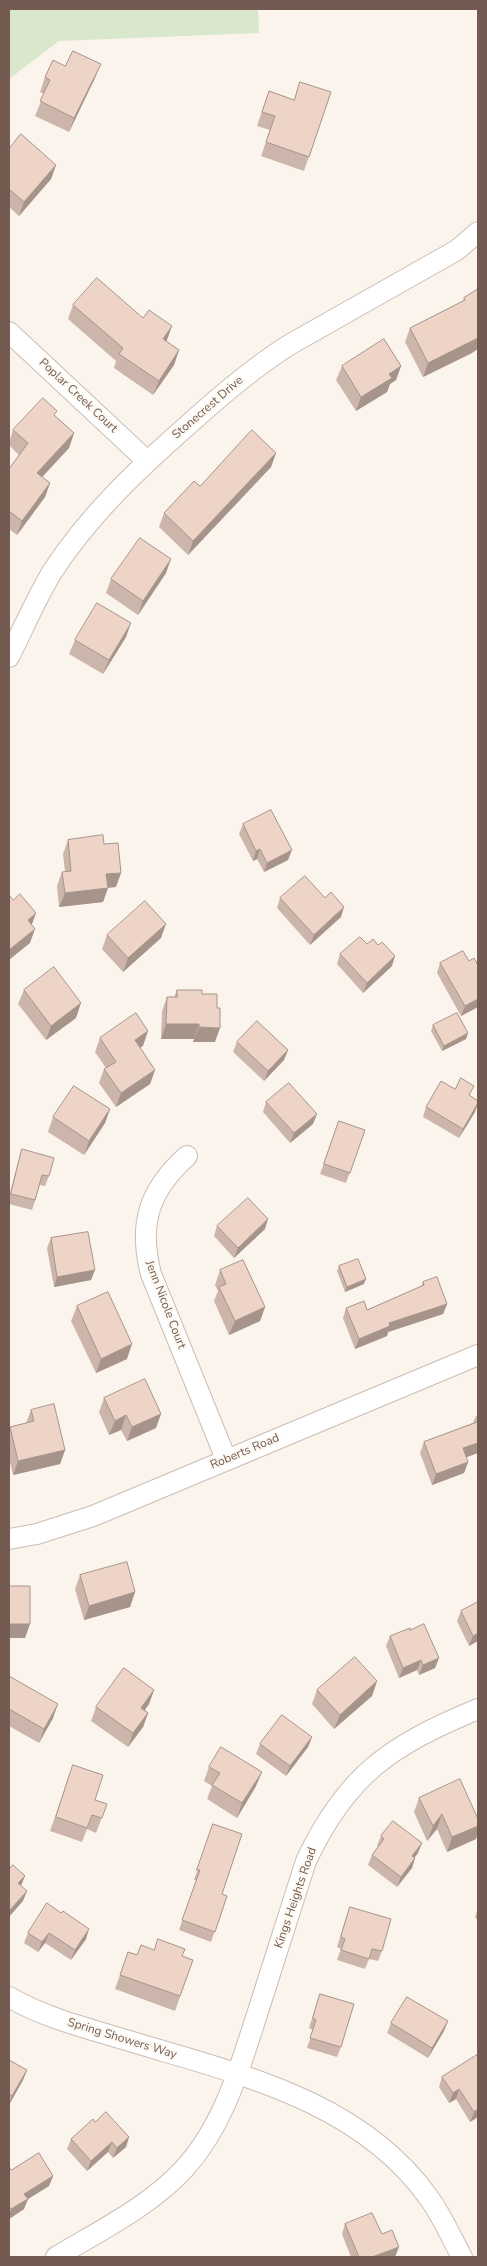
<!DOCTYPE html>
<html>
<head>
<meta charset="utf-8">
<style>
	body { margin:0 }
	#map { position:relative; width:487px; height:2266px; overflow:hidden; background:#fbf4ed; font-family:"Nunito Sans",sans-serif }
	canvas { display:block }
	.frame { position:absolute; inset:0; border:10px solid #745b51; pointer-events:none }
</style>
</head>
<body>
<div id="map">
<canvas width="487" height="2266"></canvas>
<div class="frame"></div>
</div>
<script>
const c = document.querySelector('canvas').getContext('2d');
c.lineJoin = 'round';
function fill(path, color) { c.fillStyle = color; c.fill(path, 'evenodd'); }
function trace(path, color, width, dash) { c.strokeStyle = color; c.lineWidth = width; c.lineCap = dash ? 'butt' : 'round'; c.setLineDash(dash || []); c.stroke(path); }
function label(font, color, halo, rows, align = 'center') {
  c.font = font + ' "Nunito Sans",sans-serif'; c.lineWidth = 4.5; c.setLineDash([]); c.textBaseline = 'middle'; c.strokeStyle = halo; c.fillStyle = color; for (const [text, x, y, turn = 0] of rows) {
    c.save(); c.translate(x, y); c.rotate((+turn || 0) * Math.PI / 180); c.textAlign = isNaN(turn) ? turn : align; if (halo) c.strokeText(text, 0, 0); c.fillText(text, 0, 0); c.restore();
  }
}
const green = new Path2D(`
	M9,9h249l1,24 -200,8 -50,38z`);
const street = new Path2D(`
	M9,332l138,129
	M9,657c14,-28 27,-58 43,-85 37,-57 86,-103 136,-147 32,-29 65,-57 101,-80l168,-95 21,-18
	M187,1156c-38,34 -49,68 -36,118l75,185
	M9,1539l28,-5 56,-18 385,-161
	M9,1997c36,21 77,31 117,43 108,33 233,59 303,158 13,18 22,39 33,59
	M56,2257c43,-26 93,-50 128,-88 42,-46 58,-109 77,-167 15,-47 30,-94 45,-141 41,-87 85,-116 172,-152`);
const wall = new Path2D(`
	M65,66l30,12 -26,54 -34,-16 9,-22 -4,-2 5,-15z
	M269,91l25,9 37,-8 -27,79 -43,-15 9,-26 -13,-4z
	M9,149l47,16 -5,14 -32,37 -10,-9z
	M478,289l-6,64 -49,24 -18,-35 5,-14 53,-27 1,-3z
	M73,305l94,35 -1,2 13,8 -5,15 -21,30 -39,-27 2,-7 -48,-42z
	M342,366h59l-5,14 -6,4 -3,8 -31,19 -20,-31z
	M55,416l19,17 -5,15 -27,29 8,6 -5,14 -28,38 -8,-6v-60l10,-14 -10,-10v-2l4,-13z
	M276,453l-5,14 -83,88 -29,-28 5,-14 36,-27z
	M166,573l-28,42 -32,-22 5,-14z
	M126,637l-23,37 -34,-20 6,-14z
	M243,824l45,36 -24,12 -7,-13 -4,2 -14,-27z
	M68,840l36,4 12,43 -8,1 -5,14 -44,5 -2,-21 5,-14h3l-2,-18z
	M280,898h45l16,19 -31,28 -33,-37z
	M107,935l54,3 -38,34 -21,-23z
	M367,944l25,22 -29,27 -26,-29 3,-10z
	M469,961l9,46 -17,9 -24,-43 3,-10z
	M24,990l52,28 -30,22 -28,-36z
	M177,990l25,4 13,48h-22l1,-3h-33l1,-28 5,-14h7z
	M433,1025l35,8 -2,6 -24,12 -11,-20z
	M100,1038l43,8 -3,1 15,23 -5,14 -34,23 -17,-24 5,-14 2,-1 -11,-16z
	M237,1042l51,8 -4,10 -20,21 -31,-29z
	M455,1089l15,7 8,7 -3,9 -16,26 -36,-21 3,-10z
	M266,1102l47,22 -23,19 -27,-31z
	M110,1109l-5,14 -21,32 -36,-23 5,-15z
	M339,1121l26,9 -19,53 -26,-9z
	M22,1149l27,27 -4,10 -5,-1 -8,25 -23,-6v-7l10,-38z
	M217,1226l48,3 -31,29 -20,-22z
	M51,1238l40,42 -37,7 -7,-39z
	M339,1266l25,18 -19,8 -8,-21z
	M220,1270l45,37 -5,14 -31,14 -15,-34 4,-10 -3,-6z
	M423,1282l24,22 -4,10 -55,18 -1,4 -32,13 -12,-31 3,-10 21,2 54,-23z
	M77,1306l50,53 -31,14 -25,-52z
	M104,1398l52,30 -29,13 -6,-11 -12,5 -10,-23z
	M31,1410l34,40 -5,14 -47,11 -4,-17v-28l1,-3 16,-4z
	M478,1415v38l-12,4 2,5 -4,11 -32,12 -12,-32 4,-11 49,-19 3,-7z
	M80,1575l55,17 -5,15 -46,13 -9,-31z
	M461,1611l17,30 -9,5 -12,-25z
	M410,1630l29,28 -4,10 -16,7 -2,-5 -18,8 -13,-32 4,-10z
	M9,1676l44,42 -14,25 -30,-17z
	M377,1681l-5,15 -38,33 -22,-25 5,-14z
	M154,1690l-5,14 -4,6 3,3 -5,14 -15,20 -37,-26 5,-14z
	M312,1737l-4,10 -22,29 -30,-22 4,-10z
	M209,1767l47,19 -19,32 -30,-19 5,-13 -8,-5z
	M68,1780l27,20 12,4 -11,29 -9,-4 -5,13 -32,-11z
	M419,1798l59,21v13l-2,7 -29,13 -10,-23 -10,12 -13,-29z
	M213,1824l9,70 5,2 -16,46 -32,-12 17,-50h-2z
	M381,1836l37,17 -4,5h1l-3,10 -15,19 -29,-22 4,-10 6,-8 -1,-1z
	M350,1907l32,44 -4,10 -9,-2 -4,10 -28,-9 4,-11 -4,-2z
	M478,1908v13l-3,-4z
	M61,1913l25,26 -15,21 -26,-17 -7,9 -14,-9 4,-10z
	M154,1950l28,6 11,4 -18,51 -60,-22 13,-37 9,3z
	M320,1994l21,53 -4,10 -30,-9 6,-18 -4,-2z
	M391,2023l53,8 -16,27 -41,-25z
	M478,2058v59l-8,5 -14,-23 -7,4 -10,-16 3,-10z
	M9,2060l18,10 -4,10 -14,25z
	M95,2122l34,15 -3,10 -13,11 -5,-6 -21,19 -20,-22 4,-10z
	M9,2167l2,3 42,6 -4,10 -21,13 -4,10 -15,10z
	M345,2224l37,10 13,23h-44l-9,-23z`);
const shadedWall = new Path2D(`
	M101,64l-6,14 -26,54 5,-14z
	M56,165l-5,14 -32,37 5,-14z
	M172,326l-5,14 -9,14 5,-15z
	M478,338v11l-6,4 -49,24 5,-14z
	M179,350l-5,15 -21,30 6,-14z
	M401,366l-5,14 -6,4 -3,8 -31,19 5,-14 28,-23z
	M74,433l-5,15 -37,40 5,-15z
	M276,453l-5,14 -83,88 5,-14z
	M50,483l-5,14 -28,38 5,-14z
	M171,559l-5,14 -28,42 5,-14z
	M131,623l-5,14 -23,37 6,-14z
	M260,849l-3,10 -4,2 3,-10z
	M292,850l-4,10 -24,12 3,-9z
	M121,873l-5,14 -15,1 5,-14z
	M108,888l-5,14 -44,5 6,-14z
	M344,907l-3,10 -31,28 4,-10z
	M36,913l-5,14 -3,-7z
	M166,924l-5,14 -38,34 5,-14z
	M35,929l-5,14 -21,17v-10z
	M395,956l-3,10 -29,27 4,-10z
	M478,999v8l-17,9 4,-10z
	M81,1003l-5,15 -30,22 5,-14z
	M166,1024h33l-5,15h-33z
	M199,1027l21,1 -5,14h-22z
	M148,1031l-5,15 -13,8 5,-14z
	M468,1033l-2,6 -24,12 2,-5z
	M288,1050l-4,10 -20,21 4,-10z
	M155,1070l-5,14 -34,23 5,-14z
	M478,1103l-3,9 -16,26 4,-9z
	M110,1109l-5,14 -21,32 5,-14z
	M317,1114l-4,10 -23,19 4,-10z
	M268,1219l-3,10 -31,29 4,-10z
	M95,1270l-4,10 -37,7 3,-10z
	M366,1279l-2,5 -19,8 2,-5z
	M447,1304l-4,10 -55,18 -1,4 -32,13 4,-10 30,-16z
	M265,1307l-5,14 -31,14 6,-14z
	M132,1344l-5,15 -31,14 5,-14z
	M161,1414l-5,14 -29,13 5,-14z
	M126,1415l-5,15 -12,5 6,-14z
	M478,1443v10l-19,7 4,-12z
	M65,1450l-5,14 -47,11 5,-14z
	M468,1462l-4,11 -32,12 4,-11z
	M135,1592l-5,15 -46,13 5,-14z
	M9,1624h21l-5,14h-16z
	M478,1633v8l-9,5 4,-10z
	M439,1658l-4,10 -16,7 4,-10z
	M421,1660l-4,10 -18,8 4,-10z
	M377,1681l-5,15 -38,33 6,-14z
	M154,1690l-5,14 -13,18 5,-14z
	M58,1704l-5,14 -14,25 5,-14z
	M148,1713l-5,14 -15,20 5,-14z
	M312,1737l-4,10 -22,29 4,-10z
	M262,1772l-6,14 -19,32 5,-15z
	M442,1814l-5,15 -10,12 6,-15z
	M478,1826v6l-2,7 -29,13 5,-15z
	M422,1843l-4,10 -10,13 4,-10z
	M415,1858l-3,10 -15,19 4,-10z
	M25,1876l-4,10 -3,-3z
	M27,1891l-4,10 -14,16v-6z
	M89,1929l-3,10 -15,21 4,-10z
	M49,1933l-4,10 -7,9 4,-10z
	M448,2021l-4,10 -16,27 4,-10z
	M27,2070l-4,10 -14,25 3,-9z
	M459,2089l-3,10 -7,4 4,-10z
	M478,2109v8l-8,5 4,-10z
	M129,2137l-3,10 -13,11 4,-10z
	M112,2142l-4,10 -21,19 4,-10z
	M53,2176l-4,10 -21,13 -4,10 -15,10v-4l2,-6 13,-15z
	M399,2247l-4,10h-23z`);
const building = new Path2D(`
	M73,51l28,13 -27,54 -34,-17 10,-21 -5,-3 8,-17 12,6z
	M300,82l31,10 -22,65 -43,-15 9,-26 -13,-4 7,-21 25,9z
	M21,134l35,31 -32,37 -15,-13v-40z
	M97,278l46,40 6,-8 23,16 -9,13 16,11 -20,31 -40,-27 4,-6 -50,-43z
	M478,289v49l-50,25 -18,-35 55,-28 -1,-2z
	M384,339l17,27 -12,8 3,4 -31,19 -19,-31z
	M43,398l14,13 -3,4 20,18 -37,40 13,10 -28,38 -13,-10v-42l19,-26 -15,-13z
	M252,430l24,23 -83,88 -29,-28 30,-32 6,5z
	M140,538l31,21 -28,42 -32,-22z
	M97,603l34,20 -22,37 -34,-20z
	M271,810l21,40 -25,13 -7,-14 -4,2 -13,-27z
	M103,835l1,9 14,-1 3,30 -15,1 2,14 -43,5 -3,-21 9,-1 -3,-31z
	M305,876l20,22 6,-6 13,15 -30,28 -34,-37z
	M20,894l16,19 -8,7 7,9 -26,21v-55l4,5z
	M145,901l21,23 -38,34 -21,-23z
	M360,937l7,7 6,-5 5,6 4,-3 13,14 -28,27 -27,-29z
	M463,951l6,10 5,-3 4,7v34l-13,7 -25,-43z
	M54,967l27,36 -30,23 -27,-36z
	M177,990h25v4h15v14h3v20l-21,-1v-3h-33l1,-27h10z
	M136,1013l12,18 -13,9 20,30 -34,23 -17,-24 12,-7 -16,-24z
	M457,1013l11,20 -24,13 -11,-21z
	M257,1021l31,29 -20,21 -31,-29z
	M461,1078l13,8 -5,9 9,6v2l-15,26 -37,-22 15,-26 14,8z
	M289,1083l28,31 -23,19 -28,-31z
	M74,1086l36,23 -21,32 -36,-24z
	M339,1121l26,9 -15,43 -26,-9z
	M22,1149l32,9 -5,18 -7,-1 -7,25 -24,-6z
	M248,1198l20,21 -30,29 -21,-22z
	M88,1232l7,38 -38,7 -6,-39z
	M358,1259l8,20 -19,8 -8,-21z
	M243,1260l22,47 -30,14 -16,-34 7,-3 -6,-14z
	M437,1277l10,27 -58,19 1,3 -31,13 -13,-31 18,-7 3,9 57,-25 -1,-3z
	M108,1292l24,52 -31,15 -24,-53z
	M145,1379l16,35 -29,13 -6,-12 -11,6 -11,-23z
	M54,1404l11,46 -47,11 -8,-34 24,-6 -3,-11z
	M478,1422v21l-15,5 5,14 -32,12 -12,-32z
	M127,1562l8,30 -46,14 -9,-31z
	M9,1586h21v38h-21z
	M478,1602v31l-5,3 -12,-25z
	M424,1624l15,34 -16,7 -2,-5 -18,8 -13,-32 20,-8v2z
	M355,1657l22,24 -37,34 -23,-25z
	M124,1668l30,22 -13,18 7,5 -15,20 -37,-26z
	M9,1676l49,28 -14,25 -35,-20z
	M282,1715l30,22 -22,29 -30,-22z
	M221,1747l41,25 -20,31 -30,-18 8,-12 -11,-6z
	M73,1765l30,10 -8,25 12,4 -5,14 -10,-3 -5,13 -31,-11z
	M460,1779l18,40v7l-26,11 -10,-23 -9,12 -14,-28z
	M393,1821l29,22 -10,13 3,2 -14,19 -29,-22 12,-16 -3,-3z
	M213,1824l29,10 -20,60 5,2 -12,36 -33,-12 18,-50h-3z
	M13,1865l12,11 -7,7 9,8 -18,20v-41z
	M47,1903l14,10 2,-2 26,18 -14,21 -26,-17 -7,9 -14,-9z
	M350,1907l41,12 -9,32 -10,-2 -3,10 -28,-9 4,-11 -4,-2z
	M158,1939l27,10 -3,7 11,4 -13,36 -60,-21 8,-23 9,3 4,-10 13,5z
	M320,1994l34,10 -13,43 -31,-9 6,-18 -3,-2z
	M407,1997l41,24 -16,27 -41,-25z
	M477,2055l1,3v51l-4,3 -15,-23 -6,4 -11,-16z
	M9,2060l18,10 -15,26 -3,-2z
	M106,2112l23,25 -12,11 -5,-6 -21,19 -20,-22 22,-20 2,3z
	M39,2153l14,23 -29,18 4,5 -17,10 -2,-3v-39l2,3z
	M372,2213l10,21 10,-4 7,17 -27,10h-13l-14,-33z`);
const streetNames = [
	["Poplar Creek Court",78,396,43],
	["Stonecrest Drive",208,408,-41],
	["Jenn Nicole Court",165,1305,69],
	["Roberts Road",245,1452,-23],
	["Kings Heights Road",296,1898,-71],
	["Spring Showers Way",122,2039,17]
];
fill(green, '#d9e8cc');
trace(street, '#ccbcb3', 22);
trace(street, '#fff', 20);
fill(wall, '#ccb6ab');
fill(shadedWall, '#a6948b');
fill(building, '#edd4c7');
trace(building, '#a6948b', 1);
label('12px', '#745b51', '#fdf9f3', streetNames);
</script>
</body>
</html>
